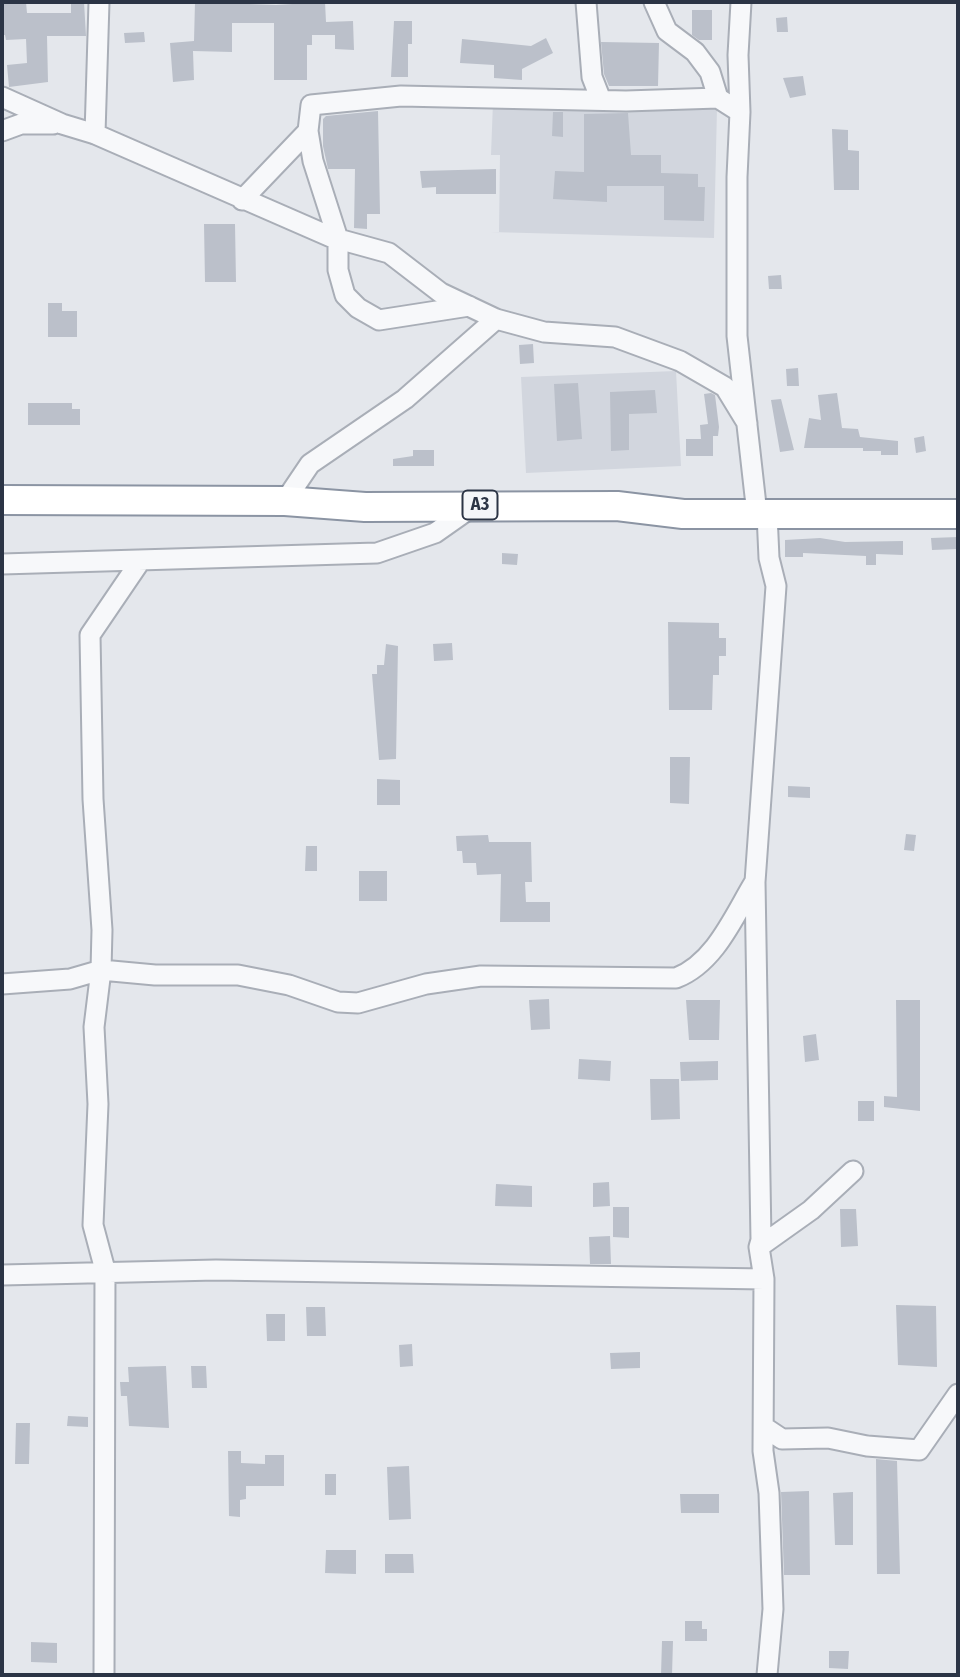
<!DOCTYPE html>
<html>
<head>
<meta charset="utf-8">
<style>
	body { margin:0 }
	#map { position:relative; width:960px; height:1677px; overflow:hidden; background:#e4e7ec; font-family:"Fira Sans Condensed",sans-serif }
	canvas { display:block }
	.frame { position:absolute; inset:0; border:4px solid #2b3445; pointer-events:none }
</style>
</head>
<body>
<div id="map">
<canvas width="960" height="1677"></canvas>
<div class="frame"></div>
</div>
<script>
const c = document.querySelector('canvas').getContext('2d');
c.lineJoin = 'round';
function fill(path, color) { c.fillStyle = color; c.fill(path, 'evenodd'); }
function trace(path, color, width, dash) { c.strokeStyle = color; c.lineWidth = width; c.lineCap = dash ? 'butt' : 'round'; c.setLineDash(dash || []); c.stroke(path); }
function label(font, color, halo, rows, align = 'center') {
  c.font = font + ' "Fira Sans Condensed",sans-serif'; c.lineWidth = 7; c.setLineDash([]); c.textBaseline = 'middle'; c.strokeStyle = halo; c.fillStyle = color; for (const [text, x, y, turn = 0] of rows) {
    c.save(); c.translate(x, y); c.rotate((+turn || 0) * Math.PI / 180); c.textAlign = isNaN(turn) ? turn : align; if (halo) c.strokeText(text, 0, 0); c.fillText(text, 0, 0); c.restore();
  }
}
const built = new Path2D(`
	M493,102l224,6 -3,130 -224,-6h9l1,-77h-9z
	M676,371l5,95 -155,7 -5,-96z`);
const building = new Path2D(`
	M2,2h24l1,11h44v-11h13l2,34h-39l1,46 -39,5 -2,-22 20,-2 -1,-24 -20,1 -1,-5h-3z
	M195,2l81,3 49,-3 1,20 27,-1 1,29 -19,-1v-14h-23v10h-5v35h-33v-57h-42v29l-39,-1 1,29 -21,2 -3,-39 24,-2z
	M692,10h20v30h-13l-7,-5z
	M787,17l1,15h-11l-1,-14z
	M394,21h18v23h-4v33h-17z
	M144,32l1,10 -20,1 -1,-10z
	M546,38l7,15 -31,16v11l-28,-2v-13l-34,-2 2,-24 69,7z
	M601,42l58,1 -1,43h-49l-5,-12z
	M803,76l3,19 -16,3 -7,-20z
	M378,111l2,103h-13v15l-13,-1 1,-59h-27l-5,-23v-27l3,-3z
	M553,112h10v25l-11,-1z
	M628,113l3,42h30v18l37,1v13h7l-1,34 -40,-1v-34h-57v16l-54,-3 2,-28 29,1v-58z
	M832,129l16,1v20l11,1v39h-25z
	M496,169v25h-60v-7l-14,1 -2,-17z
	M204,224h31l1,58h-31z
	M781,275l1,14h-13l-1,-13z
	M48,303h14v8h15v26h-29z
	M533,344l1,19 -14,1 -1,-19z
	M798,368l1,18h-12l-1,-17z
	M578,383l4,56 -25,2 -3,-57z
	M655,390l2,23 -28,1v36l-18,1 -1,-59z
	M711,393l4,2 4,32 -1,9h-5v20h-27v-17h15l-1,-14 8,-1 -4,-30z
	M837,393l5,35 16,1 2,8 38,4v14h-17v-4h-18v-3h-59l5,-30 12,2 -3,-25z
	M781,399l13,51 -14,2 -9,-52z
	M28,403h44v6h8v16h-52z
	M924,436l2,15 -10,2 -2,-15z
	M413,450h21v16h-41v-7l20,-3z
	M958,537v12l-26,1 -1,-12z
	M820,538l25,4 58,-1v14l-27,-1v11h-10v-9l-63,-3v4h-18v-17z
	M502,553l16,1 -1,11 -15,-1z
	M668,622l51,1v15h7v18h-7v19h-6l-1,35h-43z
	M452,643l1,17 -19,1 -1,-17z
	M386,644l12,2 -2,113 -17,1 -7,-86h5v-9h7z
	M670,757h20l-1,47 -19,-1z
	M377,779l23,1v25h-23z
	M788,786l22,1v11l-22,-1z
	M906,834l10,1 -2,16 -10,-1z
	M488,835l1,7h42l1,40h-7l1,20h24v20h-50l1,-48 -24,1 -1,-12h-13l-1,-12h-5l-1,-15z
	M306,846h11v25h-12z
	M359,871h28v30h-28z
	M549,999l1,30 -19,1 -2,-30z
	M686,1000h34l-1,40h-30z
	M896,1000h24v111l-36,-4v-11l13,1z
	M816,1034l3,26 -14,2 -2,-26z
	M579,1059l32,2 -1,20 -32,-2z
	M718,1061v19l-37,1 -1,-19z
	M650,1079h29l1,40 -29,1z
	M858,1101h16v20h-16z
	M609,1182l1,24 -17,1v-24z
	M496,1184l36,2v21l-37,-1z
	M613,1207h16v31l-16,-1z
	M840,1209h16l2,37 -17,1z
	M610,1236l1,28h-21l-1,-27z
	M896,1305l40,1 1,61 -39,-2z
	M306,1307h19l1,29h-19z
	M266,1314h19v27h-18z
	M412,1344l1,22 -13,1 -1,-22z
	M640,1352v16l-29,1 -1,-16z
	M166,1366l3,62 -40,-2 -2,-30h-6l-1,-14h9l-1,-15z
	M191,1366h15l1,22h-15z
	M68,1416l20,1v10l-21,-1z
	M16,1423h14l-1,41h-14z
	M228,1451h13v12l24,1v-9h19v31h-38v13l-6,1v17l-11,-1z
	M876,1459l21,2 3,113h-23z
	M409,1466l2,53 -22,1 -2,-53z
	M325,1474h11v21h-11z
	M809,1491l1,84h-26l-3,-83z
	M853,1492v53h-18l-2,-52z
	M680,1494h39v19h-38z
	M326,1550h30v24l-31,-1z
	M385,1554h28l1,19h-29z
	M685,1621h17v8h5v12h-22z
	M662,1641h11l-1,34h-11z
	M31,1642l26,1v20l-26,-1z
	M829,1651h20l-1,18 -19,-1z`);
const minor = new Path2D(`
	M586,2l6,75 9,23
	M654,2l13,29 28,21 15,20 8,26
	M741,2l-3,53 2,57 -3,65v159l20,178
	M2,97l60,27 33,10 236,103 58,16 52,40 55,26 48,13 71,5 65,24 45,26 22,36
	M2,131l19,-7h32
	M308,131l5,30 25,78v31l7,25 13,13 21,12 90,-14
	M95,134l4,-132
	M242,200l66,-69 3,-26 90,-9 225,5 92,-3 22,14
	M285,501l25,-37 95,-65 91,-80
	M2,564l375,-11 58,-20 37,-26
	M2,984l68,-5 31,-9 54,5h83l51,10 49,17 20,1 68,-19 55,-8 195,2c39,-15 58,-62 78,-95
	M759,1247l52,-37 42,-39
	M2,1275l214,-5 548,9
	M764,1427l18,12 46,-1 39,8 52,4 39,-56
	M104,1675l1,-405 -12,-45 5,-121 -4,-77 7,-57 1,-40 -9,-131 -3,-164 51,-75
	M767,1675l6,-66 -4,-116 -6,-42 1,-172 -5,-32 2,-7 -6,-358 21,-296 -7,-28 -2,-44`);
const highway = new Path2D(`
	M2,500l283,1 80,6 252,-1 66,8h275`);
const shields = [
	[480,505,35]
];
const shieldNames = [
	["A3",480,505]
];
fill(built, '#d2d6de');
fill(building, '#bbc0ca');
trace(minor, '#a9aeb7', 23);
trace(highway, '#8b94a3', 32);
trace(minor, '#f7f8fa', 19);
trace(highway, '#fff', 28);
for (const [x, y, w] of shields) { const box = new Path2D(); box.roundRect(x - w / 2, y - 14.5, w, 29, 5); c.fillStyle = '#f4f6f9'; c.fill(box); trace(box, '#2b3445', 2); }
label('bold 18px', '#2b3445', null, shieldNames);
</script>
</body>
</html>
